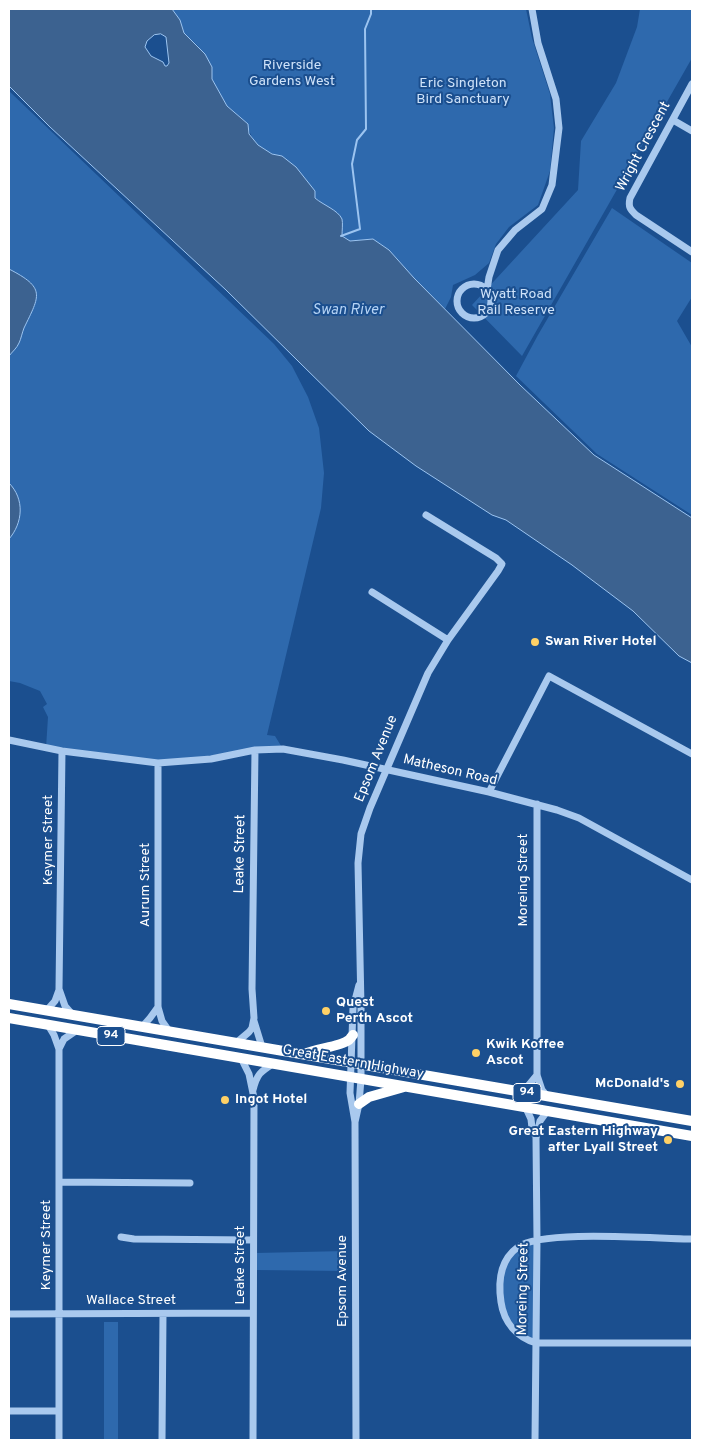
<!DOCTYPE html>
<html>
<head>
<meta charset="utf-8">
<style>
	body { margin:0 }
	#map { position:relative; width:701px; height:1449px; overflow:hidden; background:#1b4f8f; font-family:Overpass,sans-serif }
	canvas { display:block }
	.frame { position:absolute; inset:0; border:10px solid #fff; pointer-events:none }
</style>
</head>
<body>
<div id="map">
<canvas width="701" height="1449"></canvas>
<div class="frame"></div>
</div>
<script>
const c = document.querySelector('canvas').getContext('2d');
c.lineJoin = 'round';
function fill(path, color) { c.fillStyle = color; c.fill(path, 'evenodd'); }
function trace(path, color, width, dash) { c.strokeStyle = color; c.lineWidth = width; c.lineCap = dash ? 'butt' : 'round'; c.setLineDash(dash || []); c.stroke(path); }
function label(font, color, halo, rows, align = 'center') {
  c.font = font + ' Overpass,sans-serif'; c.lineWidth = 4; c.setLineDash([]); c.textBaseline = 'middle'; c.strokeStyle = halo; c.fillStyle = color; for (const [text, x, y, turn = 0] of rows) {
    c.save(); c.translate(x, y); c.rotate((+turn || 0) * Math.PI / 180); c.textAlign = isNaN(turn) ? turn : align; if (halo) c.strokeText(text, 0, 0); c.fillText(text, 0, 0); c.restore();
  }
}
const green = new Path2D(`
	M172,9h354l6,29 18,56 4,34 -4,43 -12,34 -29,22 -13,17 -7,19 -14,12 -22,10 -2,12 -6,12 -31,-31 -25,-28 -16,-11 -23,2 -8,-5 -8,-25c-23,-12 -37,-35 -52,-55 -18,-3 -32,-14 -34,-32l-21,-18 -15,-27v-12l-14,-21 -14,-13 -4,-13z
	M640,9h52v49l-170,298 -50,-51 106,-115 3,-49 35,-58 21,-56z
	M9,91l265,253 18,22 16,31 11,31 5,45 -3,35 -54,227 8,1 8,13 -125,14 -112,-15 2,-31 -5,-10 4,-3 -7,-13 -20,-8 -11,-2z
	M612,208l80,55v34l-15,24 15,26v168l-95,-61 -81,-78 22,-41z
	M537,1240l-1,103 -12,-4 -23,-32 1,-38 6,-13z
	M346,1251l1,20 -91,-1v-17z
	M104,1322h14v118h-14z`);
const water = new Path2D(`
	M9,9h163l8,11 4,13 21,21 7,13v12l15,27 21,18 1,10 9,11 14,9 10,2 14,11 19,24v7c8,7 23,12 27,21 1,4 0,12 0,17l8,5 23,-2 16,11 25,28 106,107 74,70 98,63v145l-13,-7 -46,-45 -61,-46 -66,-45 -14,-5 -76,-49 -47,-35 -143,-141 -176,-163 -41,-41zM161,34l5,3 3,26 -2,3h-2l-2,-4 -12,-6 -6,-9 2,-6 7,-6z
	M9,269c37,19 31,26 15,59 -2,5 -3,11 -5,15 -2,5 -7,9 -10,13z
	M9,483c16,16 14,40 0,56z`);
const stream = new Path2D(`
	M341,236l19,-7 -8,-65 5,-24 9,-11 -1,-100 6,-15v-5`);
const minor = new Path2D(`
	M692,84l-62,114c-2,9 0,11 6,17l56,37
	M673,120l19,11
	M457 301a17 17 0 1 1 34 0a17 17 0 1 1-34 0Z
	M487,290l2,-13 9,-27 17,-20 27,-21 10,-24 7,-57 -3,-29 -18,-56 -6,-34
	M372,592l76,48
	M9,740l53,11 96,12 53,-4 44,-9 28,-1 60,11 146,32 68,18 22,8 113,62
	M62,751l-3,238 6,17 7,8
	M158,763v244l4,14 7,10
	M489,792l60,-116 143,78
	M537,804v271l5,15 5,6
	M47,1010l8,-9 4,-11
	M254,1021l8,26
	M48,1025l6,10 5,14v391
	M142,1027l8,-9 8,-11
	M236,1043l13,-11 3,-4 2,-10 -2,-29 3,-239
	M59,1049l5,-10 13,-9
	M241,1058l8,16 5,24 -1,342
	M253,1090c4,-16 7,-18 21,-27
	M523,1092l14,-17
	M525,1106l6,13 1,9 3,7
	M355,1122l4,-18 2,-25v-73l-3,-143 3,-29 9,-26 58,-135 20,-33 50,-69 4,-7 -6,-6 -70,-43
	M59,1182l131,1
	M121,1237l13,2 119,1
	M692,1239c-35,0 -149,-10 -174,8 -18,13 -20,35 -17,55 3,21 16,35 35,41h156
	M9,1314l244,-1
	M9,1411h50
	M162,1440l1,-126
	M356,1440l-1,-318 -5,-29 3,-85 6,-23
	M535,1440l2,-200 -1,-102 4,-17 8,-11`);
const highway = new Path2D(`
	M9,1004l683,117
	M9,1018l683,118
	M304,1054c11,-5 37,-8 43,-13 3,-1 4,-4 6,-6
	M359,1104l10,-7 35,-10`);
const markers = [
	[535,642,5,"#ffd166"],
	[326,1011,5,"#ffd166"],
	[476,1053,5,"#ffd166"],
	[680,1084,5,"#ffd166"],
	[225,1100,5,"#ffd166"],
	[668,1140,5,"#ffd166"]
];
const shields = [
	[111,1036,28],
	[527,1093,28]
];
const shieldNames = [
	["94",111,1036],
	["94",527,1093]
];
const parkNames = [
	["Riverside",292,66],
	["Gardens West",292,82],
	["Eric Singleton",463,84],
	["Bird Sanctuary",463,100],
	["Wyatt Road",516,295],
	["Rail Reserve",516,311]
];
const streetNames = [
	["Wright Crescent",644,147,-62],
	["Epsom Avenue",377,759,-68],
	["Matheson Road",450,771,13],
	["Keymer Street",49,840,-90],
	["Leake Street",241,854,-89],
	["Moreing Street",524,880,-90],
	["Aurum Street",146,885,-90],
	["Great Eastern Highway",353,1063,10],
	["Keymer Street",47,1245,-90],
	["Leake Street",241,1265,-90],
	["Epsom Avenue",343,1281,-90],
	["Moreing Street",524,1289,-89],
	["Wallace Street",131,1301]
];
const poiNames = [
	["Swan River Hotel",545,642],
	["Quest",336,1003],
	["Perth Ascot",336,1019],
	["Kwik Koffee",486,1045],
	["Ascot",486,1061],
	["McDonald's",670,1084,"right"],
	["Ingot Hotel",235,1100],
	["Great Eastern Highway",658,1132,"right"],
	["after Lyall Street",658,1148,"right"]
];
const waterNames = [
	["Swan River",348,311]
];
fill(green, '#2e69ad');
fill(water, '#3c6290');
trace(water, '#9cc4f0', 1);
trace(stream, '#9cc4f0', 2);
trace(minor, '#a9c9ee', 7);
trace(highway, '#fff', 10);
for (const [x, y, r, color] of markers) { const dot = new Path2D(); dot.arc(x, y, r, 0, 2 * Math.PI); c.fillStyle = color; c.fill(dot); trace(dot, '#1b4f8f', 2); }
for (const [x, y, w] of shields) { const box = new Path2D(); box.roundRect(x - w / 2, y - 9.5, w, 19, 4); c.fillStyle = '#1b4f8f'; c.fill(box); trace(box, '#fff', 1); }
label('bold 12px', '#fff', null, shieldNames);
label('14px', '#cfe3fa', '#1b4f8f', parkNames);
label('14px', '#fff', '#1b4f8f', streetNames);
label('bold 14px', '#fff', '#1b4f8f', poiNames, 'left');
label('italic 15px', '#b5d3f5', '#1b4f8f', waterNames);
</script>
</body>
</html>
